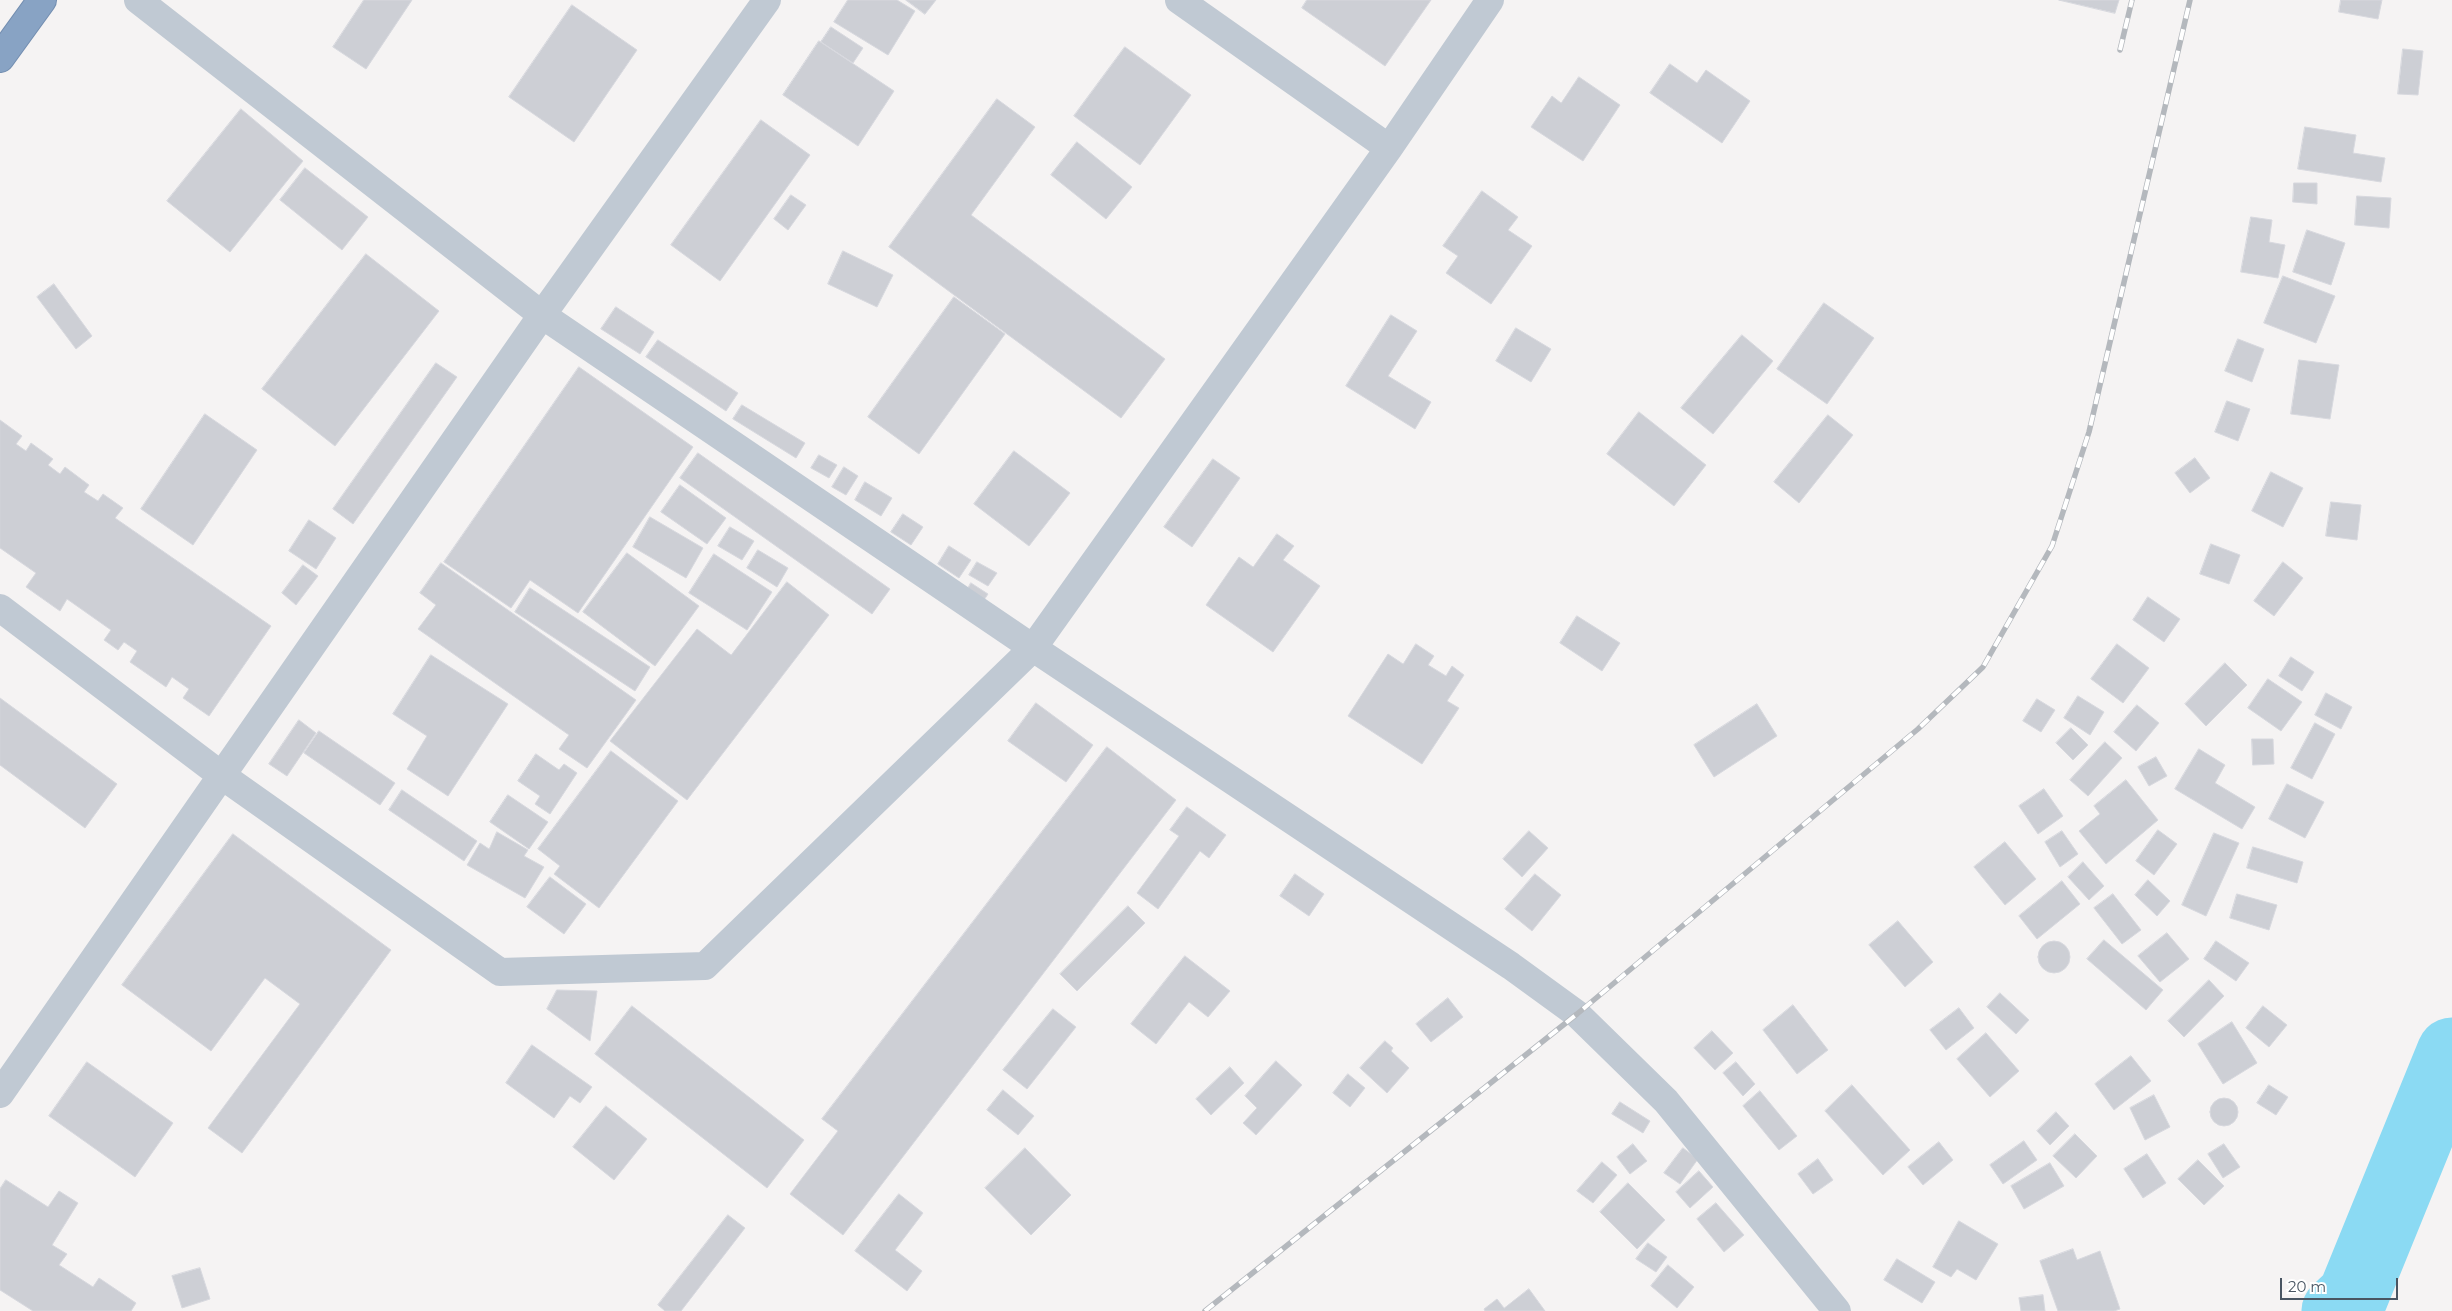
<!DOCTYPE html>
<html>
<head>
<meta charset="utf-8">
<style>
	body { margin:0 }
	#map { position:relative; width:2452px; height:1311px; overflow:hidden; background:#f5f3f3; font-family:Montserrat,sans-serif }
	canvas { display:block }
	.scale { position:absolute; left:2280px; top:1278px; width:118px; height:22px; box-sizing:border-box; border:2px solid #495562; border-top:0; padding-left:6px; font-size:15px; line-height:18px; white-space:nowrap; color:#495562; -webkit-text-stroke:4px #fff; paint-order:stroke }
</style>
</head>
<body>
<div id="map">
<canvas width="2452" height="1311"></canvas>
<div class="scale">20 m</div>
</div>
<script>
const c = document.querySelector('canvas').getContext('2d');
c.lineJoin = 'round';
function trace(path, color, width, dash) { c.strokeStyle = color; c.lineWidth = width; c.lineCap = dash ? 'butt' : 'round'; c.setLineDash(dash || []); c.stroke(path); }
function fill(path, color) { c.fillStyle = color; c.fill(path, 'evenodd'); }
const river = new Path2D(`
	M2337,1311l16,-15 99,-243`);
const building = new Path2D(`
	M364,0h48l-46,69 -33,-22z
	M848,0h49l18,11 -27,44 -54,-33z
	M906,0h30l-11,14z
	M1307,0h124l-46,66 -83,-58z
	M2059,0h60l-4,13z
	M2341,0h41l-4,19 -39,-7z
	M572,5l65,45 -63,92 -65,-45z
	M831,27l32,21 -10,15 -32,-21z
	M819,41l75,50 -36,55 -75,-51z
	M1125,47l66,48 -51,70 -66,-49z
	M2403,49l20,2 -5,44 -20,-1z
	M1670,64l27,19 9,-13 44,31 -28,42 -72,-50z
	M1579,77l41,28 -37,56 -52,-34 21,-31 9,7z
	M997,99l38,28 -64,88 194,144 -44,59 -232,-171z
	M241,109l62,52 -73,91 -63,-51z
	M761,120l49,35 -90,126 -49,-36z
	M2305,127l51,8 -3,18 32,5 -4,24 -83,-13z
	M1077,142l55,45 -26,32 -55,-44z
	M305,168l63,49 -26,33 -62,-50z
	M2294,183h23v21l-24,-2z
	M1482,191l36,26 -10,13 24,16 -41,58 -45,-31 12,-17 -15,-10z
	M791,195l15,10 -18,25 -14,-11z
	M2357,196l34,2 -2,30 -34,-3z
	M2251,217l21,3 -3,22 16,3 -7,33 -37,-6z
	M2307,230l38,13 -14,42 -38,-13z
	M843,251l50,24 -16,32 -49,-23z
	M366,254l73,57 -104,135 -73,-57z
	M2283,276l52,20 -19,47 -52,-20z
	M54,284l38,52 -16,13 -39,-52z
	M954,297l51,37 -86,120 -51,-37z
	M1824,303l50,35 -47,66 -50,-35z
	M616,307l38,25 -14,22 -39,-25z
	M1391,315l26,16 -29,45 43,26 -16,27 -69,-43z
	M1516,328l35,21 -20,33 -35,-21z
	M1742,335l31,26 -60,73 -32,-26z
	M2238,339l26,10 -12,33 -27,-11z
	M658,340l80,53 -12,18 -80,-54z
	M2299,360l40,5 -9,54 -39,-5z
	M436,363l21,14 -104,147 -20,-15z
	M579,367l114,80 -115,166 -48,-33 -19,28 -67,-46z
	M2227,401l23,8 -12,32 -23,-9z
	M742,405l63,38 -9,15 -63,-39z
	M1639,412l67,53 -32,41 -67,-52z
	M205,414l52,36 -64,95 -52,-36z
	M1828,415l25,20 -54,68 -25,-21z
	M0,420l22,16 -6,8 10,7 5,-8 22,16 -5,6 12,9 5,-7 24,18 -5,7 14,9 5,-7 20,14 -8,10 156,108 -62,90 -26,-18 6,-9 -17,-12 -6,10 -36,-25 7,-11 -13,-9 -6,8 -14,-10 7,-10 -44,-31 -7,12 -34,-24 10,-14 -36,-25z
	M1014,451l56,42 -41,53 -55,-42z
	M698,453l192,136 -18,25 -192,-136z
	M819,455l18,10 -8,13 -18,-10z
	M2195,458l15,20 -20,15 -15,-20z
	M1213,459l27,19 -48,69 -28,-20z
	M844,467l14,9 -12,19 -14,-8z
	M2271,472l32,16 -20,39 -31,-16z
	M865,482l27,16 -11,18 -26,-16z
	M680,485l46,33 -19,26 -46,-32z
	M2331,502l30,3 -4,35 -31,-4z
	M903,514l20,13 -12,18 -20,-13z
	M650,517l53,31 -17,30 -53,-31z
	M309,520l27,18 -20,31 -27,-18z
	M730,527l24,14 -12,19 -24,-14z
	M1277,534l17,12 -11,14 37,26 -47,66 -67,-47 33,-48 14,10z
	M2211,544l29,11 -11,29 -29,-10z
	M949,546l22,14 -12,18 -21,-14z
	M758,550l30,18 -11,19 -30,-19z
	M627,553l72,53 -44,60 -72,-54z
	M714,554l58,38 -25,38 -58,-37z
	M977,562l20,11 -9,13 -19,-11z
	M2283,562l20,16 -29,38 -20,-15z
	M441,563l195,137 -49,68 -28,-19 10,-14 -151,-106 18,-24 -16,-12z
	M303,565l15,11 -22,29 -14,-12z
	M787,582l42,33 -142,185 -77,-59 87,-112 34,26z
	M971,583l17,11 -8,12 -16,-10z
	M530,588l120,79 -15,24 -120,-79z
	M2148,597l32,22 -16,23 -31,-22z
	M1577,616l43,27 -18,28 -42,-28z
	M1416,644l18,12 -6,9 18,11 6,-10 12,9 -17,26 12,7 -37,56 -74,-48 40,-62 15,10z
	M2117,644l32,24 -26,35 -32,-24z
	M431,655l77,49 -60,92 -41,-27 20,-33 -34,-22z
	M2291,657l23,15 -12,19 -23,-15z
	M2225,663l22,22 -41,41 -21,-22z
	M2268,679l34,23 -21,29 -33,-23z
	M2326,693l26,14 -11,22 -26,-14z
	M2078,696l26,16 -14,23 -26,-17z
	M0,698l117,86 -32,44 -85,-63z
	M2037,699l18,11 -14,22 -18,-11z
	M1036,703l57,42 -27,37 -58,-41z
	M1757,704l20,32 -63,41 -20,-32z
	M2137,705l22,18 -23,28 -22,-19z
	M299,720l17,13 -29,43 -18,-12z
	M2315,723l20,11 -23,45 -21,-11z
	M2071,728l17,17 -15,15 -17,-17z
	M319,731l76,52 -15,22 -76,-52z
	M2252,739h21l1,25 -21,1z
	M2105,742l17,16 -34,38 -18,-16z
	M1107,747l69,53 -333,435 -53,-41 48,-63 -16,-12z
	M2199,749l26,16 -10,18 40,24 -13,22 -67,-40z
	M611,751l67,50 -79,107 -45,-34 6,-8 -22,-17z
	M536,754l23,16 5,-6 13,9 -27,41 -15,-10 5,-8 -22,-15z
	M2156,757l11,19 -18,10 -11,-19z
	M2126,780l32,40 -52,44 -27,-33 21,-17 -6,-8z
	M2287,784l37,18 -19,36 -36,-19z
	M2044,789l19,27 -25,18 -19,-28z
	M402,790l75,51 -13,20 -75,-51z
	M508,795l40,27 -19,27 -39,-27z
	M1187,807l39,28 -17,23 -9,-7 -42,58 -21,-16 42,-57 -9,-6z
	M2158,830l19,14 -23,31 -18,-14z
	M1529,831l19,17 -26,29 -19,-18z
	M2062,831l16,23 -18,13 -15,-25z
	M497,832l31,18 -4,6 20,11 -19,31 -58,-33 13,-22 9,6z
	M2214,833l25,10 -33,73 -24,-11z
	M233,834l158,116 -149,203 -34,-25 92,-124 -35,-26 -54,73 -89,-66z
	M2005,842l31,37 -31,26 -31,-38z
	M2253,847l50,15 -6,21 -50,-15z
	M2083,862l21,24 -15,14 -21,-23z
	M1295,874l29,20 -15,22 -29,-20z
	M1535,874l26,21 -29,36 -27,-22z
	M550,877l36,27 -22,30 -37,-27z
	M2148,880l22,21 -13,15 -22,-21z
	M2062,881l18,23 -43,35 -18,-23z
	M2113,894l28,36 -19,14 -28,-36z
	M2237,894l40,11 -8,25 -39,-12z
	M1128,906l17,17 -68,68 -17,-17z
	M1898,921l35,41 -28,25 -36,-42z
	M2167,933l22,26 -29,23 -22,-26z
	M2104,940l59,50 -17,20 -59,-51z
	M2038 957a16 16 0 1 1 32 0a16 16 0 1 1-32 0Z
	M2216,941l33,22 -13,18 -32,-22z
	M1185,956l45,35 -22,26 -19,-15 -33,42 -25,-20z
	M2209,980l15,16 -40,41 -16,-16z
	M557,990l40,1 -7,50 -43,-32z
	M2000,993l29,27 -13,14 -29,-27z
	M1448,998l15,19 -32,25 -15,-18z
	M1793,1005l35,45 -31,24 -34,-44z
	M632,1006l172,134 -37,48 -172,-134z
	M2263,1006l24,19 -18,22 -23,-19z
	M1959,1008l15,20 -28,22 -16,-20z
	M1053,1009l23,18 -49,62 -24,-19z
	M2232,1022l25,41 -34,21 -25,-40z
	M1712,1031l21,22 -18,17 -21,-22z
	M1986,1033l33,38 -29,26 -33,-38z
	M1385,1041l8,7 -2,3 18,17 -22,25 -27,-25z
	M532,1045l60,42 -12,16 -10,-7 -16,22 -48,-35z
	M2131,1056l20,25 -37,29 -19,-26z
	M1276,1061l26,24 -46,50 -13,-12 14,-15 -12,-12z
	M87,1062l86,61 -38,54 -86,-61z
	M1736,1062l19,22 -12,12 -20,-23z
	M1230,1067l14,16 -33,32 -15,-16z
	M1348,1074l17,14 -15,19 -17,-14z
	M1852,1085l58,65 -27,25 -58,-64z
	M2269,1085l19,12 -12,18 -19,-12z
	M1003,1090l31,26 -16,19 -31,-25z
	M1760,1091l37,45 -18,14 -36,-44z
	M2154,1095l16,32 -25,13 -15,-32z
	M2210 1112a14 14 0 1 1 28 0a14 14 0 1 1-28 0Z
	M1620,1102l30,19 -7,12 -31,-19z
	M606,1106l41,33 -33,41 -41,-33z
	M2056,1112l13,14 -19,19 -13,-14z
	M2075,1134l22,22 -21,22 -23,-22z
	M2024,1141l13,19 -34,24 -13,-19z
	M1939,1142l14,18 -30,25 -15,-18z
	M1633,1144l14,17 -17,13 -13,-17z
	M2224,1144l16,23 -17,11 -15,-24z
	M1025,1148l46,47 -40,40 -46,-47z
	M1683,1148l15,11 -18,25 -16,-11z
	M2147,1154l19,29 -23,15 -19,-29z
	M1818,1159l15,21 -20,14 -15,-20z
	M2198,1160l26,26 -20,19 -26,-26z
	M1602,1162l15,13 -24,28 -16,-12z
	M2050,1163l14,23 -40,23 -13,-23z
	M1699,1171l14,16 -23,21 -14,-16z
	M6,1180l42,27 11,-16 19,12 -26,42 15,9 -8,11 34,22 6,-9 37,25 -5,8h-98l-33,-21v-101z
	M1628,1183l37,37 -28,29 -37,-37z
	M899,1194l24,19 -28,37 27,21 -15,20 -52,-40z
	M1716,1203l28,32 -20,17 -27,-33z
	M728,1215l17,13 -64,83h-16l-7,-6z
	M1959,1221l39,23 -22,36 -19,-11 -6,8 -18,-10z
	M1648,1243l19,14 -11,15 -20,-13z
	M2073,1249l4,11 23,-9 20,58 -6,2h-56l-18,-50z
	M1897,1259l38,23 -13,21 -38,-23z
	M1668,1265l26,22 -17,21 -26,-22z
	M200,1268l10,31 -28,9 -10,-32z
	M1529,1289l16,22h-60l-1,-2 13,-10 7,9z
	M2043,1295l2,16h-24l-2,-13z`);
const minor = new Path2D(`
	M138,0l404,315 491,333 478,318 66,48 89,87 171,210
	M1179,0l210,148
	M0,608l221,167 279,197 205,-6 328,-318 356,-500 101,-148
	M0,1094l542,-779 225,-315`);
const highway = new Path2D(`
	M0,58l42,-58`);
const rail = new Path2D(`
	M2120,50l12,-50
	M1205,1311l372,-297 341,-285 65,-62 69,-121 37,-114 101,-432`);
trace(river, '#8bdaf3', 71);
fill(building, '#cdcfd5');
trace(building, '#d7d8de', 1);
trace(highway, '#738eb0', 30);
trace(minor, '#c0c9d3', 28);
trace(highway, '#88a3c4', 28);
trace(rail, '#b4b8bd', 5.5);
trace(rail, '#fff', 4, [11]);
</script>
</body>
</html>
